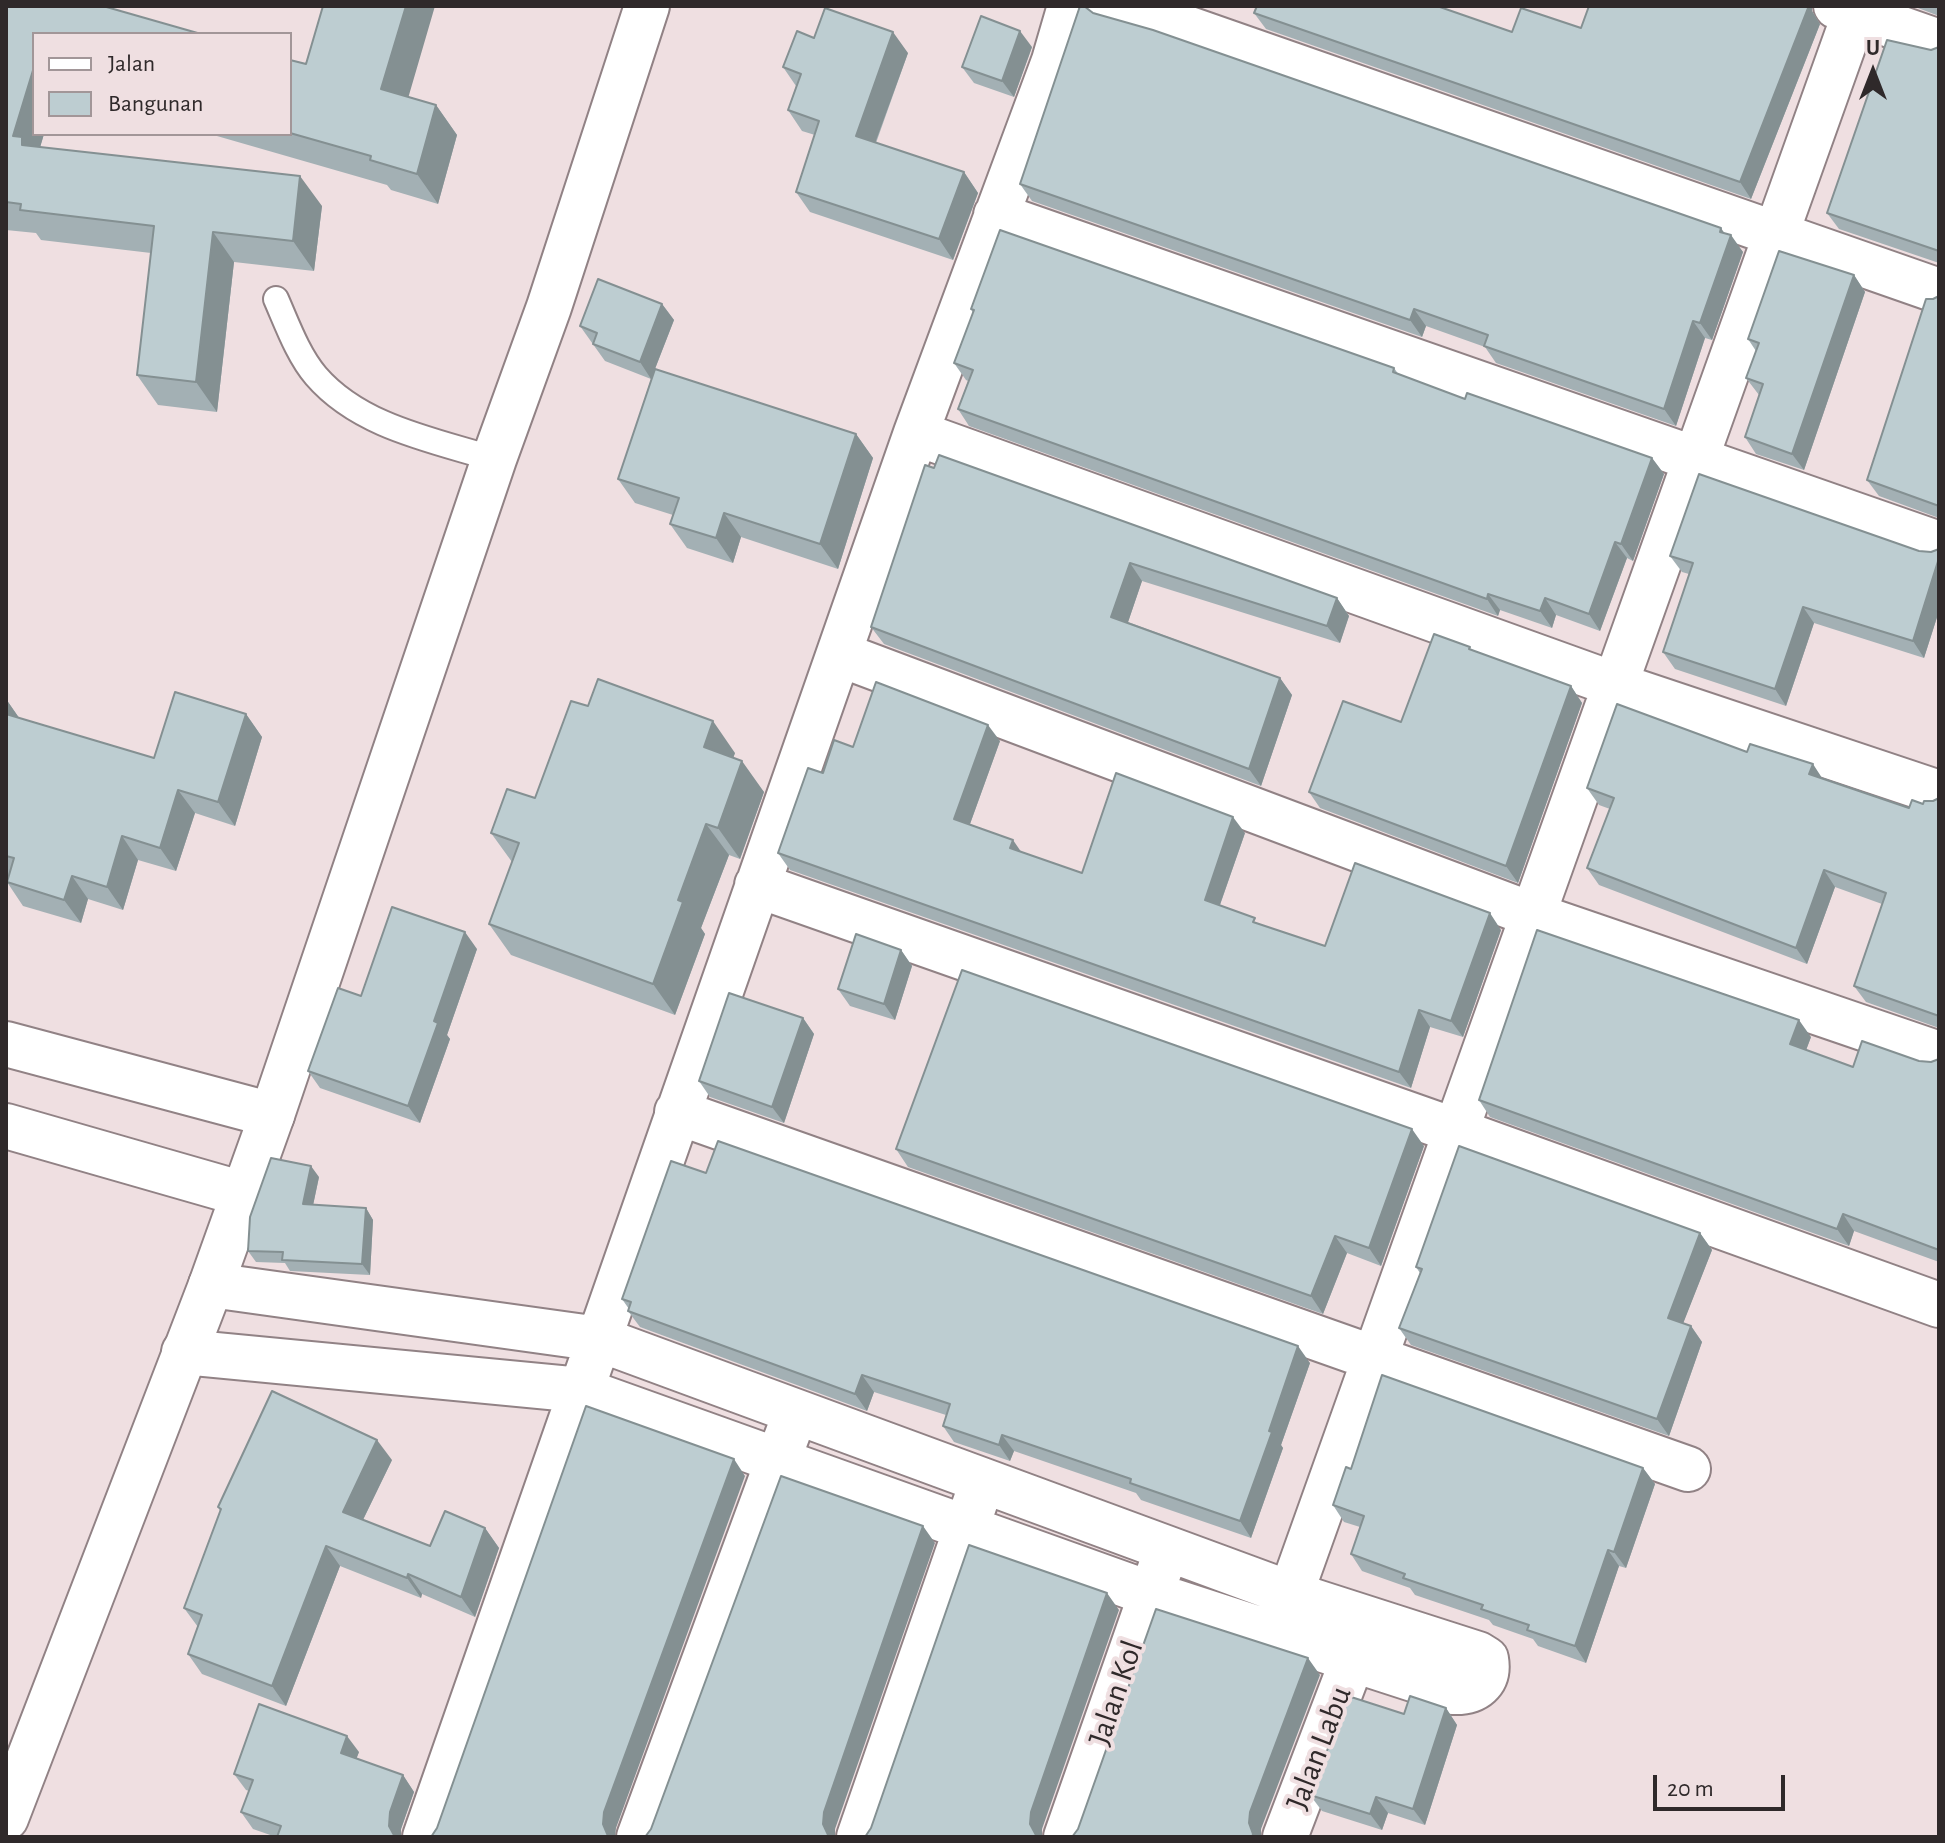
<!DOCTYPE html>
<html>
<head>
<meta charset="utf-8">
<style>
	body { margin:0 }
	#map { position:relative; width:1945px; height:1843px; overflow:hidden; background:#efdfe1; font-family:"Alegreya Sans",sans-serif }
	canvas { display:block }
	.frame { position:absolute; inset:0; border:8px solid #2f292a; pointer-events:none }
	.legend { position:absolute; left:32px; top:32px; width:260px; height:104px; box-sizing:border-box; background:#efdfe1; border:2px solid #a29698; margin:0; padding:10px 14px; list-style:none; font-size:24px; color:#2f292a }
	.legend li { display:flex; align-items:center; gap:16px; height:40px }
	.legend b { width:40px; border:2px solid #a29698 }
	.north { position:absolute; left:1833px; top:32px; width:80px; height:80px; -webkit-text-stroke:6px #efdfe1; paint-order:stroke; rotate:0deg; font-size:22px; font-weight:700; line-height:32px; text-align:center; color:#2f292a }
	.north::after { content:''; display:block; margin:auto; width:28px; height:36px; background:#2f292a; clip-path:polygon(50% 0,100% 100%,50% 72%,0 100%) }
	.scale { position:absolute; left:1653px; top:1775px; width:132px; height:36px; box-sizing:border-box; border:4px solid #2f292a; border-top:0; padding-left:10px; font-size:24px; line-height:28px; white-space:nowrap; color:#2f292a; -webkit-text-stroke:6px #efdfe1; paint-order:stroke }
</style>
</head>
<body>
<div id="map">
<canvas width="1945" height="1843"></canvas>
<div class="frame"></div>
<ul class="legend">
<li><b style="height:10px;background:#fff"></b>Jalan</li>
<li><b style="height:22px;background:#bdcdd1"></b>Bangunan</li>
</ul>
<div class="north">U</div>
<div class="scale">20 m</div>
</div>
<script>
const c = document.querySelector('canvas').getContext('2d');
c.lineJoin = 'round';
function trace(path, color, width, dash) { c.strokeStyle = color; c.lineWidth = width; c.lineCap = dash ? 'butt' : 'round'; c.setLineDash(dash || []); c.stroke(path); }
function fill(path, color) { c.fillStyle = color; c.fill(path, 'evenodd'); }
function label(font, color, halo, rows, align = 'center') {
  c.font = font + ' "Alegreya Sans",sans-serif'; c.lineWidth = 8; c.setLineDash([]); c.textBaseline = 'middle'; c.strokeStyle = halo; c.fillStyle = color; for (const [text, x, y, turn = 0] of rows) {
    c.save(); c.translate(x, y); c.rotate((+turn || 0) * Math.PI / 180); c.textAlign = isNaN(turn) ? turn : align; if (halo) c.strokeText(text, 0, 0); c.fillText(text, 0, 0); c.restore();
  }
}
const lane = new Path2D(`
	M276,299c11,25 22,56 40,77 44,51 117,64 178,83`);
const street = new Path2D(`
	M1112,6l60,17 767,268
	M1836,6l103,36
	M996,215l943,329
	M916,433l700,252 323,108
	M839,654l694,261 406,139
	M757,885l699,246 483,174
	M6,1044l266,71
	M677,1112l1011,357
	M6,1126l237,68
	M184,1352l397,38 570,204 302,98c22,1 37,-10 33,-33l-8,-5 -187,-60 -692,-255 -388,-54
	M1281,1621l574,-1608
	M425,1837l491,-1404 138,-372 16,-55
	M639,1837l149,-404
	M859,1837l117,-337
	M1066,1837l95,-271
	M1285,1837l68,-178`);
const secondary = new Path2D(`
	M6,1818l205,-533 61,-170 222,-656 55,-152 98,-301`);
const wall = new Path2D(`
	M6,6l28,28v100h10l-4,13 282,59 -8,65 -80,-9 -17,150 -59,-7 -21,-30 14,-122 -110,-13 -5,-7 -30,-3z
	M1589,6h223v5l8,13 -69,175 -485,-170 -12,-16 258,19 69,-4z
	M1916,6h23v10l-21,-8z
	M1093,13l631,220 19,19 -31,88 -7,-2 -29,88 -180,-63 -11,-16 -59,-21 -4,11 -390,-136 -12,-17z
	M814,38l94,15 -32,90 88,29 14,21 -25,67 -143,-48 -14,-20 19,-57 -13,-4 -14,-21 8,-24 -13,-19z
	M1032,47l-18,50 -40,-14 -12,-16z
	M1939,47v216l-100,-34 -12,-16 104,-163z
	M290,60l146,45 21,30 -19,69 -47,-14 -4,-5 -177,-51h80z
	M1854,275l11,17 -61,178 -48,-16 -11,-17 14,-42 -13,-17 10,-27 -8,-12z
	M1939,296v222l-60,-22 -12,-16 66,-181z
	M662,304l12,16 -19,49 201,65 17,24 -35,111 -97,-32 -8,26 -46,-15 -17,-24 3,-9 -38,-12 -17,-24 33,-100 -46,-18 -25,-35z
	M971,309l423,59 5,7 66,24 187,59 12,16 -31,87 -6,-3 -27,73 -44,-16 -4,13 -52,-18 -2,6 -529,-190 -11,-17 10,-28 -2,-1 -12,-17 19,-50z
	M925,465l412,133 12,18 -9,27 -198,-62 -14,41 152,56 12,17 -31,91 -377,-142 -13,-17z
	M1939,549v62l-15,47 -110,-35 -28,83 -111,-37 -12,-17 26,-78 -7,-2 -12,-16 249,-5 12,1z
	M1472,650l99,36 11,17 -64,180 -198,-75 -11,-16 92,-70z
	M6,699l13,19 135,40 92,-44 16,23 -27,89 -40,-13 -19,58 -38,-11 -15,50 -35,-11 -7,24 -58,-17 -16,-24 2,-7 -3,-1z
	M1000,741l-30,83 51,28 61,21 163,-40 -25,72 40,20 65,21 176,-16 -38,107 -33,-10 -19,61 -621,-218 -12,-17 45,-80 30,-26z
	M1747,752l162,56 14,-4 16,-6v230l-73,-26 -12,-16 28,-82 -47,-17 -28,77 -208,-79 -12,-17 23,-59 -11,-4 -12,-17z
	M735,753l-2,5 31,34 -24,67 -11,-4 -28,73 4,6 -30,81 -164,-60 -22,-31 23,-62 -21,-29 44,-35z
	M477,949l-30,86 3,4 -30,84 -100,-35 -12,-17 53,-75z
	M901,950l11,16 -17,54 -45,-14 -12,-17z
	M803,1018l11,16 -30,89 -74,-26 -11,-16z
	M1811,1037l-5,13 47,17 66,-6 12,1 8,-3v203l-85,-31 -5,15 -359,-129 -11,-17z
	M1424,1146l-43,120 -34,-13 -24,61 -415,-147 -12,-18z
	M706,1173l604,190 -29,82 2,3 -32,90 -110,-38 -5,-7 -122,-42 -4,10 -56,-19 -11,-16 3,-11 -72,-23 -7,19 -227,-84 -12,-16 1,-2 -7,-10z
	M319,1177l-6,28 53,3 7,12 -3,55 -80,-4 -5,-8 -29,-1 -8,-11z
	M1700,1233l12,17 -29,73 8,3 11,16 -33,94 -258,-91 -12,-17 21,-55 -4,-6z
	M392,1460l-29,60 67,26 55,-18 14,20 -24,69 -53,-23 -1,4 -81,-32 -54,140 -84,-32 -14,-20 10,-27 -14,-19 36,-97 -2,-4z
	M1643,1468l12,16 -29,84 -7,-2 -33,97 -48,-17 -5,-7 -40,-14 -4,-5 -74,-25 -5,-7 -48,-17 -11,-17 9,-27 -16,-5 -11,-17 18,-36z
	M1446,1708l11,17 -32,100 -37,-12 -6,17 -60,-19 -12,-16 94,-81z
	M359,1752l-3,7 47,16 11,17 -13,37v8h-125l-23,-8 -12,-17 8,-21 -3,-1 -12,-16z`);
const shadedWall = new Path2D(`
	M406,6h29l-33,113 -21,-30z
	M1807,6h5v5l8,13 -69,175 -11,-17z
	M1020,31l12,16 -18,50 -12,-16z
	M893,32l15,21 -38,104 -14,-21z
	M34,67v67h10l-7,24 -24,-22z
	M436,105l21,30 -19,69 -21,-30z
	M964,172l14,21 -25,67 -14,-21z
	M300,176l22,30 -8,65 -21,-30z
	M1721,228l8,12 2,-5 12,17 -31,88 -12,-17z
	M213,232l21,30 -17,150 -21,-30z
	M1854,275l11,17 -61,178 -12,-16z
	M662,304l12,16 -23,59 -11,-17z
	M1414,309l12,17 -4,11 -12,-17z
	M1693,321l12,17 -29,88 -12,-17z
	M856,434l17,24 -35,111 -18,-25z
	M1652,458l12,16 -31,87 -12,-17z
	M724,513l17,24 -8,26 -17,-25z
	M1615,542l12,16 -27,73 -11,-17z
	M1939,558v53l-15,47 -11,-17z
	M1130,563l12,18 -18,53 -13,-17z
	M1488,594l12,16 -2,6 -11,-17z
	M1337,598l12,18 -9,27 -13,-17z
	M1545,598l11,17 -4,13 -12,-17z
	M1803,607l11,16 -28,83 -11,-17z
	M1280,678l12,17 -31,91 -12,-17z
	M1571,686l11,17 -64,180 -12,-17z
	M6,699l16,23 -16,-4z
	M246,714l16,23 -27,89 -17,-24z
	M713,721l22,32 -9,25 -22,-31z
	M988,725l12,16 -34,94 -12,-16z
	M742,761l22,31 -24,67 -22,-31z
	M1813,764l11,17 -15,-7z
	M178,790l17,23 -19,58 -16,-23z
	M1233,817l12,16 -29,83 -11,-16z
	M706,824l23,31 -28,73 4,6 -30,81 -22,-31 25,-84z
	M122,836l16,24 -15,50 -16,-23z
	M1013,840l11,16 -14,-8z
	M1824,870l11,17 -28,77 -11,-16z
	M72,876l16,23 -7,24 -17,-23z
	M1490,913l11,17 -38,107 -12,-16z
	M465,932l12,17 -30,86 3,4 -30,84 -12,-17 26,-85z
	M901,950l11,16 -17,54 -11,-16z
	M1419,1010l11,17 -19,61 -12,-16z
	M803,1018l11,16 -30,89 -12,-16z
	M1799,1020l12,17 -9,24 -12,-17z
	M1412,1129l12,17 -43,120 -12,-18z
	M311,1166l8,11 -8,38 -8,-11z
	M366,1208l7,12 -3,55 -8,-11z
	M1843,1214l11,17 -5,15 -12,-17z
	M1700,1233l12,17 -33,84 -11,-16z
	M1335,1236l12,17 -24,61 -12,-18z
	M1691,1326l11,16 -33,94 -12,-17z
	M1298,1346l12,17 -29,82 2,3 -32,90 -11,-17 29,-90z
	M862,1375l12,17 -7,19 -12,-17z
	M1002,1435l12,16 -4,10 -11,-16z
	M377,1440l15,20 -35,72 -14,-20z
	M734,1459l11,17 -129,352 -1,9h-6l-6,-13 1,-12z
	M1643,1468l12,16 -29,84 -12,-16z
	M923,1526l12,17 -100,286v8h-6l-6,-13 1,-12z
	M485,1528l14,20 -24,69 -14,-20z
	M326,1546l14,20 -54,140 -14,-20z
	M1608,1550l11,16 -33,97 -11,-17z
	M408,1574l14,20 -1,4 -14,-20z
	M1107,1593l12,17 -77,219v8h-6l-6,-13 1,-12z
	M1308,1658l12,17 -59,154v8h-9l-3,-14 1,-11z
	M1446,1708l11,17 -32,100 -12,-16z
	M347,1736l12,16 -7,18 -11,-17z
	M403,1775l11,17 -13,37v8h-6l-6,-11 1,-14z
	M1376,1797l12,16 -6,17 -12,-16z`);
const building = new Path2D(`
	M6,6h97l98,28h-167v33l-21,69 9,1v8l278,31 -7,65 -80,-9 -17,150 -59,-7 17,-149 -134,-16 1,-6 -15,-2z
	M323,6h83l-25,83 55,16 -19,69 -47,-14 1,-4 -81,-23v-73l16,4z
	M1080,6h4l9,7 60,17 568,198 -1,4 11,3 -31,88 -7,-2 -29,88 -180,-63 4,-11 -74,-26 -4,11 -390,-136z
	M1257,6h180l75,26 9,-24 60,20 8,-22h218l1,2 -68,174 -486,-169z
	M825,8l68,24 -37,104 108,36 -25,67 -143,-47 23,-71 -31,-11 13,-36 -18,-7 14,-36 17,7z
	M981,16l39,15 -18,50 -40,-14z
	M1887,40l44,10 8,-3v204l-112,-38z
	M1000,230l394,138 -1,4 72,27 2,-6 185,65 -31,86 -6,-2 -26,72 -44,-16 -5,13 -52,-17 -1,5 -529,-190 15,-39 -19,-7 20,-53 -3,-1z
	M1779,251l75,24 -62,179 -47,-17 18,-53 -17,-6 13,-35 -11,-4z
	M598,279l64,25 -22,58 -47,-18 4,-11 -17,-7z
	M1939,296v210l-72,-26 59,-181h7z
	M655,369l201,65 -36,110 -96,-31 -8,25 -46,-14 9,-26 -61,-19z
	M939,455l398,143 -10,28 -197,-63 -19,54 169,61 -31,91 -378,-142 54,-162 9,3z
	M1699,474l220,77 12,1 8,-3v9l-26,83 -110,-34 -28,82 -112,-37 30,-89 -23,-7z
	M1434,634l36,13 -1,2 102,37 -65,180 -197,-74 34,-91 58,21z
	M598,679l115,42 -9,26 38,14 -24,67 -12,-4 -28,76 5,2 -30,82 -164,-60 30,-81 -28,-10 16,-44 28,9 36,-97 17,5z
	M876,682l112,43 -34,94 59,21 -3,8 72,25 34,-100 117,44 -28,83 50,18 -2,4 72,24 30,-83 135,50 -39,108 -32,-11 -20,62 -621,-219 30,-85 15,5 11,-33 19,7z
	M175,692l71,22 -28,88 -40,-12 -18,58 -38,-12 -15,51 -35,-11 -8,24 -57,-18 7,-24 -8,-2v-142l148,44z
	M1617,704l130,48 3,-8 63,20 -4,10 100,34 3,-8 11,4 1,-3h9l6,-3v218l-85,-30 32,-93 -62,-23 -28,78 -209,-80 27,-70 -27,-10z
	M392,907l73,25 -31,89 4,2 -30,83 -100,-35 30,-83 23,8z
	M1537,930l262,90 -9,24 63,23 9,-26 57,20 12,1 8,-3v191l-96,-36 -6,15 -358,-129z
	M856,934l45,16 -17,54 -46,-15z
	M962,970l450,159 -43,119 -34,-12 -24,60 -415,-147z
	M729,993l74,25 -31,89 -73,-26z
	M718,1141l580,205 -29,85 3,1 -32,89 -110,-38 1,-4 -129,-44 -3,10 -56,-19 7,-22 -88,-29 -7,19 -227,-83 3,-9 -9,-3 49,-138 35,12z
	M1459,1146l241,87 -32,85 23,8 -34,93 -258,-91 23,-59 -6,-2z
	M271,1158l40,8 -8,38 63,4 -4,56 -80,-4 1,-8 -35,-1 2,-34z
	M1382,1375l261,93 -29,84 -6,-2 -33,96 -48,-16 2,-5 -48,-16 2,-4 -80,-27 2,-4 -54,-20 13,-38 -31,-11 13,-38 5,2z
	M272,1391l105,49 -34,72 87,34 15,-35 40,17 -24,69 -53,-23 -1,4 -81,-32 -54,140 -84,-32 14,-39 -18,-7 37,-99 -3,-2z
	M586,1406l148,53 -130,353 -1,12 5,12 2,1h-179l6,-9z
	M781,1476l142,50 -99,286 -1,12 6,13h-184l6,-8z
	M969,1545l138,48 -76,219 -1,12 7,13h-172l6,-9z
	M1156,1609l152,49 -58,154 -1,11 4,11 -1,3h-180l6,-8z
	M1348,1696l56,18 6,-18 36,12 -33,101 -37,-12 -6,17 -60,-19z
	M259,1704l88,32 -6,17 62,22 -13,37 -1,14 6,11h-118l4,-11 -40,-14 12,-32 -19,-6z`);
const streetNames = [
	["Jalan Kol",1116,1693,-71],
	["Jalan Labu",1319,1748,-69]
];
trace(lane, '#918285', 28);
trace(street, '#918285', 48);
trace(secondary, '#918285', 48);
trace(lane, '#fff', 24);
trace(street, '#fff', 44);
trace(secondary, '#fff', 44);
fill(wall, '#a3b0b4');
fill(shadedWall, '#849092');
fill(building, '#bdcdd1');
trace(building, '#849092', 2);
label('32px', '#2f292a', '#efdfe1', streetNames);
</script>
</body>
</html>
